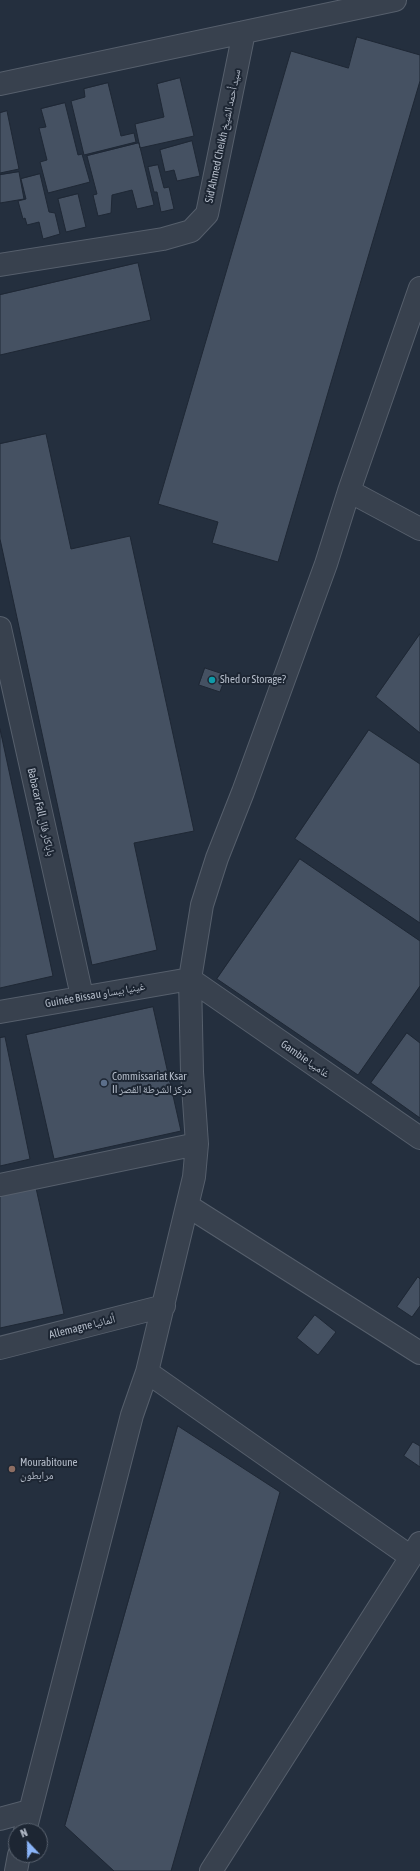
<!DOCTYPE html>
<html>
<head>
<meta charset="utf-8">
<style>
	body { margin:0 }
	#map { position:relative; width:420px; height:1871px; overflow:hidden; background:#242f3e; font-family:"Asap Condensed",sans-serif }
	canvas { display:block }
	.north { position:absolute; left:8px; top:1823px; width:40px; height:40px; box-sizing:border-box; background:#1d2633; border:1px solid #59626f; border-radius:50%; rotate:338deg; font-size:11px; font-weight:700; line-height:16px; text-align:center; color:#b4bcc9 }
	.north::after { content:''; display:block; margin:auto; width:14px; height:18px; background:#8ab4f8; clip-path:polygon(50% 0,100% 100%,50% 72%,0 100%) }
</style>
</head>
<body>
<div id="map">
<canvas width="420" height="1871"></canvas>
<div class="north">N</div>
</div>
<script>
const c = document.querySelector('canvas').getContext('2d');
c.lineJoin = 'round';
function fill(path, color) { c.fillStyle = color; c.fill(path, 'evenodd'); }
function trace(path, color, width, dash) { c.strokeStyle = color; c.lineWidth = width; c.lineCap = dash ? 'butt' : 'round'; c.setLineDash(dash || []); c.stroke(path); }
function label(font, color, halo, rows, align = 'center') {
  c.font = font + ' "Asap Condensed","Noto Naskh Arabic",sans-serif'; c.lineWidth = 4; c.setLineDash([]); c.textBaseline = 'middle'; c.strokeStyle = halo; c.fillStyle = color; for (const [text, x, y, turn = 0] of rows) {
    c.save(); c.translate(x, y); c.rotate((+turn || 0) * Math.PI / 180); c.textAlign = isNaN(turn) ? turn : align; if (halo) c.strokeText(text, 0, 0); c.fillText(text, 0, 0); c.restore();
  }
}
const building = new Path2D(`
	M357,37l63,18v26l-142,481 -66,-19 6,-21 -60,-18 133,-453 57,17z
	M180,78l14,58 -54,12 -5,-24 29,-7 -7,-33z
	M108,83l13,53 13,-3 2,9 -52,13 -13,-54 14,-4 -1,-8z
	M65,103l13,52 4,-1 8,28 -42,11 -8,-31 7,-2 -8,-32 7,-1 -5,-18z
	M7,111l12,58 -19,4v-60z
	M192,141l8,35 -23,5 -3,-11 -9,2 -5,-22z
	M139,143l15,62 -17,4 -5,-19 -20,5 -1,18 -13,3 -5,-21 4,-1 -10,-38z
	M158,165l6,23 5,-1 5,22 -13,3 -4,-20h-3l-6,-25z
	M19,172l5,27 -24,4v-28z
	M40,174l9,38 6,1 5,21 -17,5 -4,-17 -12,3 -2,-7 -2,1 -5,-18 8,-2 -5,-20z
	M78,194l8,33 -20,5 -8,-33z
	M138,263l13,57 -151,35v-60z
	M46,434l25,115 59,-13 64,295 -60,12 23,107 -65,15 -92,-426v-95z
	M420,634v99l-44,-36z
	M205,668l21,7 -6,17 -21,-7z
	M0,729l53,247 -53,12z
	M369,730l51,34v159l-125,-84z
	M300,859l120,82v45l-62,89 -141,-96z
	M153,1007l28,124 -127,28 -28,-124z
	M407,1033l13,10v75l-49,-35z
	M5,1037l25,122 -30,7v-128z
	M36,1188l28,126 -64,14v-132z
	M418,1277l2,2v27l-8,11 -15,-10z
	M315,1315l21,17 -18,23 -21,-17z
	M178,1426l102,66 -109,379h-57l-49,-45z
	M413,1442l7,4v21l-16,-11z`);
const street = new Path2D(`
	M0,84l395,-84
	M0,265l163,-26 28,-8 16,-17 37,-182
	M349,491l71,38
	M0,628l82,368
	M0,1012l190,-33 230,159
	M0,1185l197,-41
	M188,1206l232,147
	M0,1348l164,-42
	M147,1372l264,185
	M0,1819l29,-8
	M25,1831l107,-416 15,-43 47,-195 3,-33 -5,-72 -2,-93 12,-74 15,-47 26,-66 83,-228 23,-73 71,-203
	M16,1871l3,-16
	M211,1871l209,-328`);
const markers = [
	[212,680,4,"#0f9aa8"],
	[104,1083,4,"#5c6f8a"],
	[12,1469,4,"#8d6e63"]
];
const streetNames = [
	["Sid'Ahmed Cheikh سيد أحمد الشيخ",223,136,-78],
	["Babacar Fall باباكار فال",41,812,77],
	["Guinée Bissau غينيا بيساو",95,995,-10],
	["Gambie غامبيا",305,1059,35],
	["Allemagne ألمانيا",82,1327,-14]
];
const poiNames = [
	["Shed or Storage?",220,680],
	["Commissariat Ksar",112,1077],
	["II مركز الشرطة القصر",112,1090],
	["Mourabitoune",20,1463],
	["مرابطون",20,1476]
];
fill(building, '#455162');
trace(building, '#1f2835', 1);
trace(street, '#565f6c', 24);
trace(street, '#38414e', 22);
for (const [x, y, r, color] of markers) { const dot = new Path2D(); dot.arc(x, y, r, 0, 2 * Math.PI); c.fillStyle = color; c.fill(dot); trace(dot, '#1d2633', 1.5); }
label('11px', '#b4bcc9', '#1d2633', streetNames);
label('11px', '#b4bcc9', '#1d2633', poiNames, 'left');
</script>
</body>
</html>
